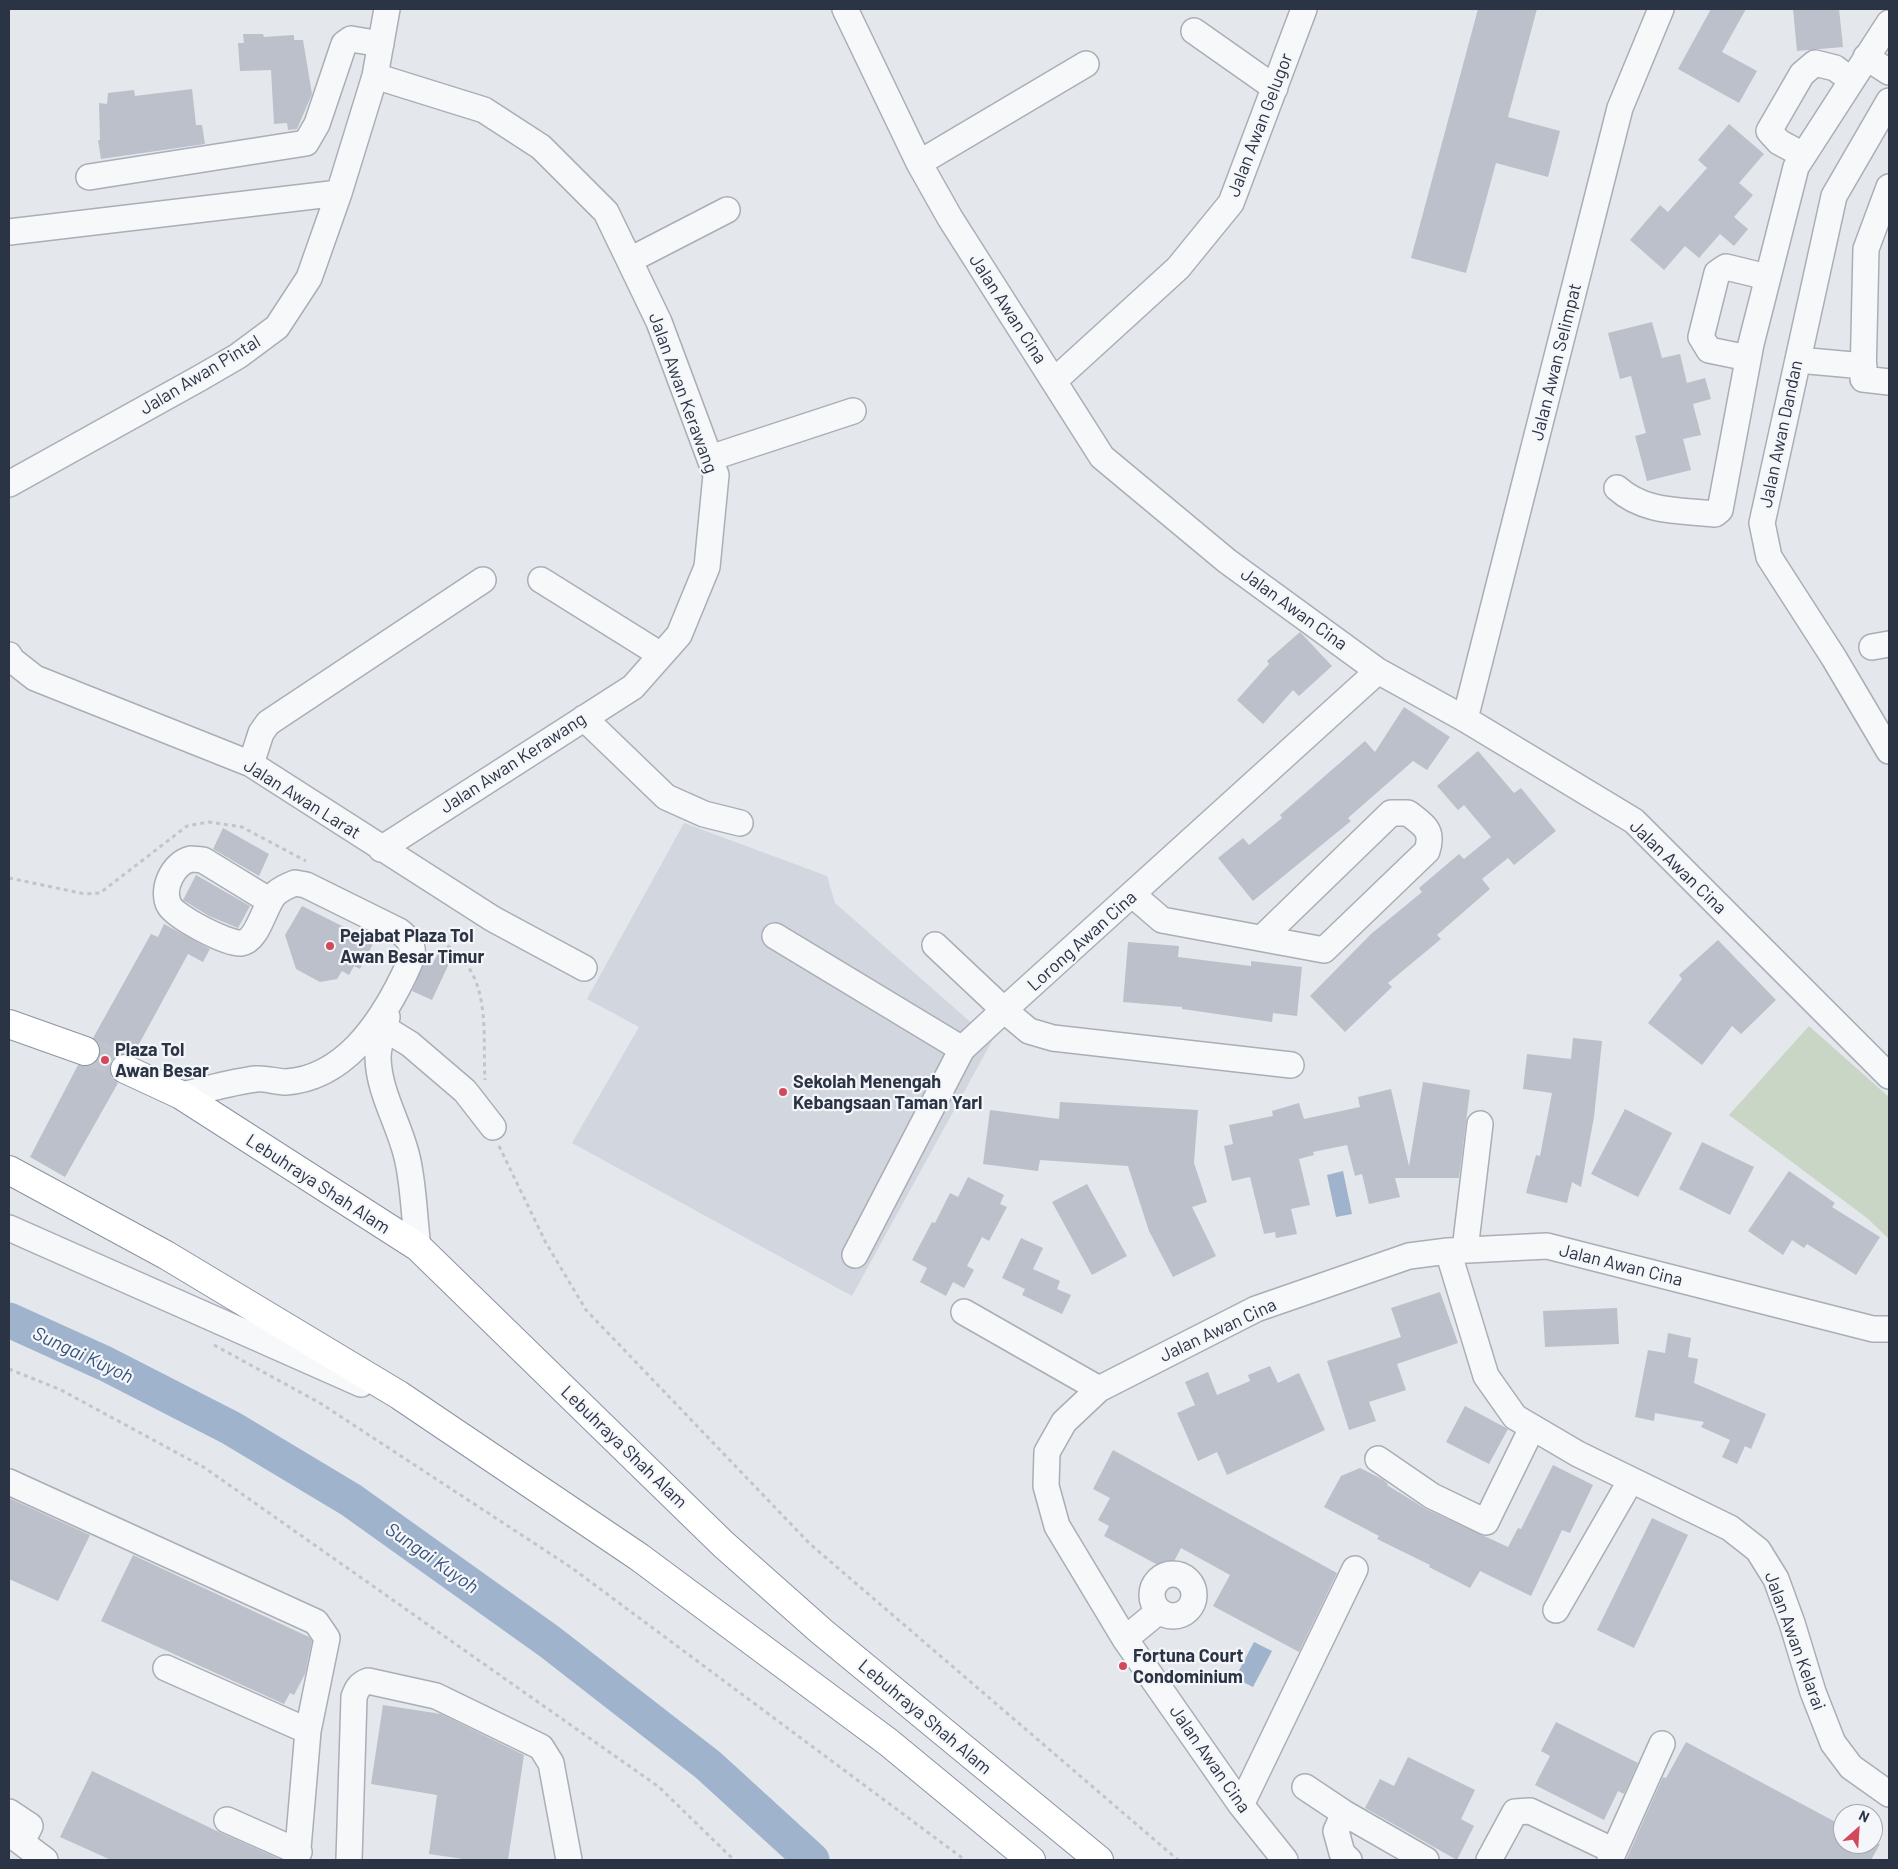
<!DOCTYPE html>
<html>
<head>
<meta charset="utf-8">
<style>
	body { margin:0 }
	#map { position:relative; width:1898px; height:1869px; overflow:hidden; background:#e4e7ec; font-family:Barlow,sans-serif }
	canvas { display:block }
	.frame { position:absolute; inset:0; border:10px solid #2b3445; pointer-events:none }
	.north { position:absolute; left:1833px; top:1804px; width:50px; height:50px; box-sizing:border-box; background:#f4f6f9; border:1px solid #a4a8b1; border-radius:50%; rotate:26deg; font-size:14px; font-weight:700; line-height:20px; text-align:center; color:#2b3445 }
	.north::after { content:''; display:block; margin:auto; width:18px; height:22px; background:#d1495b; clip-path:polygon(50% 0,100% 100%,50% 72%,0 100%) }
</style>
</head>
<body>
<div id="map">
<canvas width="1898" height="1869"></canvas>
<div class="frame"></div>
<div class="north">N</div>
</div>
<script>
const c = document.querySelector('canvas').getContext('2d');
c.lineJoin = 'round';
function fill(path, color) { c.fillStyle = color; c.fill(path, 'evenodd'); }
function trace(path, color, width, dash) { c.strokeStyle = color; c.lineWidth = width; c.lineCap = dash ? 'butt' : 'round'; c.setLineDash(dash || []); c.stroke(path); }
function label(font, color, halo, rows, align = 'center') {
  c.font = font + ' Barlow,sans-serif'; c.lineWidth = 4.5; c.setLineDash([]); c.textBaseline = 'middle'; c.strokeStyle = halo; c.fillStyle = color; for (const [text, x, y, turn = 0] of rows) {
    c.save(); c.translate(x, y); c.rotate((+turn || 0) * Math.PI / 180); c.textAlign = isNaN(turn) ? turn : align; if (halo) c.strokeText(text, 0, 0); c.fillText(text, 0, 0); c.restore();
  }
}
const built = new Path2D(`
	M684,823l143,53 8,27 157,138 -140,255 -280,-153 67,-116 -52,-28z`);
const green = new Path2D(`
	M1809,1026l80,71v142l-22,-21 -138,-103z`);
const water = new Path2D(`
	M1343,1171l9,43 -16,3 -9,-42z
	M1254,1642l18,9 -19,36 -18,-9z`);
const river = new Path2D(`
	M9,1320l97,44 125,64 120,72 199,142 158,123 104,95`);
const building = new Path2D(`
	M1478,9h59l-29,108 52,14 -12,46 -52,-14 -30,110 -55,-15z
	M1711,9h35l-24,43 35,19 -18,32 -61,-34z
	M1793,9h46l4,38 -46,4z
	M243,34h20l1,3 30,-2v5h9l9,54 -15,35 -9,1 -1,-7 -13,1 -3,-54 -31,1 -2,-28h6z
	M192,89l4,36h6l3,19 -104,15 -3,-19h2l-1,-37 8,1 1,-11 26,-3 1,6z
	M1729,124l35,30 -25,29 14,12 -19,22 14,12 -14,17 -14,-12 -21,24 -14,-12 -21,24 -34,-30 30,-35 8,7 39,-44 -9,-8z
	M1652,322l10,36 18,-4 7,29 18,-5 6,21 -18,5 8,31 -18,4 8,31 -44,11 -12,-45 11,-3 -15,-57 -11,3 -12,-46z
	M1300,632l32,34 -33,30 -6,-6 -30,34 -26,-24 32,-36 -2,-3z
	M1404,707l46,30 -23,33 -14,-9 -65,57 3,3 -98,80 -35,-43 25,-20 6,7 33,-27 -2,-3 85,-74 10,11z
	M1478,751l36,42 7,-5 35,43 -42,34 -6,-7 -26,21 8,10 -53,46 4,4 -53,44 4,4 -47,45 -35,-36 61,-62 51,-42 -3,-4 40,-34 5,5 27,-22 -27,-32 -6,5 -21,-24z
	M223,828l46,26 -10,22 -46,-27z
	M196,875l54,31 -12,22 -29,-12 -26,-16z
	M302,906l72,36 -14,27 -6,-3 -5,9 -7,-4 -5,8 -17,3 -24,-13 -11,-34z
	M164,924l46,25 -7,13 -15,-8 -55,101 -10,-1 -7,2 -5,6 -1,9 2,7 6,5 -53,94 -35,-20 48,-92 10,1 7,-3 5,-6v-9l-7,-10 58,-104 7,3z
	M1718,940l58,60 -35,34 -9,-8 -30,39 -54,-42 34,-44 -3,-4z
	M1128,942l51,4 -1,11 73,9v-5l51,6 -5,49 -24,-3 -1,9 -90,-13v-2l-59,-5z
	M439,951l13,6 -20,43 -20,-9 13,-30 7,4z
	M1573,1038l29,3 -8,76 -13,70 -9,-5 -5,21 -41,-10 10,-38 4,1 12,-63 -29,-4 4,-35 44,5z
	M1423,1082l47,8 -11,88h-64l5,19 -31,7 -7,-30 -7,2 -8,-31 -34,7 1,3 -15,4 11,46 -19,4 6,25 -21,4 -1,-6 -11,2 -14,-57 -18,4 -8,-35 9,-2 -4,-19 44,-9 -1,-5 27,-8 5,16 56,-12 -2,-10 33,-8 18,77z
	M1060,1102l138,8 -4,53 13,39 -15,5 24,49 -43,21 -24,-46 -21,-65 -88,-6 -2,11 -55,-7 7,-54 69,9z
	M1625,1109l47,24 -34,64 -47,-23z
	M1702,1142l52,25 -24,48 -51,-26z
	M1789,1171l46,32 -3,4 48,30 -24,38 -49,-31 -3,4 -12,-8 -9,15 -35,-24z
	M968,1177l36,18 -4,9 7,3 -18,34 -7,-4 -15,29 7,4 -10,18 -11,-6 -7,14 -26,-14 7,-14 -15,-8 20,-38 3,1 15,-30 8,4z
	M1087,1184l40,72 -35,19 -40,-73z
	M1021,1238l22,10 -10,21 27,12 -3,8 14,6 -9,19 -40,-19 3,-6 -23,-11z
	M1440,1292l18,51 -61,21 9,26 -37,12 7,19 -27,9 -22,-69 74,-24 -10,-29z
	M1617,1308l2,36 -74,3 -2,-36z
	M1668,1333l23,5 -3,19 10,2 -4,24 72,31 -15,35 -6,-3 -8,18 -15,-7 8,-17 -29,-13 3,-5 -49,-9 -1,8 -19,-4 13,-67 17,3z
	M1270,1366l8,17 21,-10 26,57 -98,45 -10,-23 -19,9 -21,-48 18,-8 -10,-23 23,-10 9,23 33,-14 -2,-6z
	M1465,1406l43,23 -19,35 -43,-22z
	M1113,1450l224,123 -38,79 -86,-46 17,-31 -49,-27 -12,23 -65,-35 5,-10 -11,-6 12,-22 -17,-9z
	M1553,1465l40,20 -23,48 -8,-3 -31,66 -51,-25 -10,17 -41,-21 1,-2 -53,-26 2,-3 -55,-29 17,-31 19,-8 22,11 6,5 -1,1 39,24 82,38 10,-19 3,1z
	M9,1498l81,37 -32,66 -49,-22z
	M1652,1518l36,17 -54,113 -37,-18z
	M133,1555l176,82 3,4 -7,33 -11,21 -4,-2 -6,11 -183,-83z
	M383,1705l58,9 83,41 -16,105h-38l-41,-6 8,-59 -66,-11z
	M1556,1722l82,41 -14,31 -6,-3 -14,29 -69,-35 15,-29 -9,-5z
	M1686,1742l157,84v18h37l-9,16h-245l37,-83 3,1z
	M1408,1757l67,33 -14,29 13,7 -17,34 -92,-52 15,-29 14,7z
	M92,1771l129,62 61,27h-171l-51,-23z`);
const highwayTunnel = new Path2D(`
	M85,1051l19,6 21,12`);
const path = new Path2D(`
	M9,878l76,16 15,-1 87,-67 22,-4 33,5 64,34
	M429,930c15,13 35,27 44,45 15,30 10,72 12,105
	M499,1146l47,97 40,67 224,234 368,316
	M214,1345l106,58 252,165 393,292
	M9,1369l52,21 144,78 454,319 75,73`);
const minor = new Path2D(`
	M845,9l74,154 31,55 152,239 125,104 151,110 87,48 169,102 255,255
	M1194,31l81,57
	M1866,57l23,15
	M375,76l109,34 57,37 65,65 53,110 57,153 -9,92 -28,68 -46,52 -252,162
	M1889,101l-55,95 -72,327 7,34 65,101 55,93
	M1803,155l-24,-13 -10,-11 33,-57 13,-11 20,5 16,12
	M919,163l167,-99
	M89,177l217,-34 11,-19 27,-80 7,-5 30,5
	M1889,187l-23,62 -3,130 26,3
	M9,232l330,-39
	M630,260l97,-50
	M1748,358l-39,-8 -8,-13 16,-64 9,-6 41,10
	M1798,360l66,6
	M1054,381l124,-113 53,-65 73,-194
	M710,458l143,-47
	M9,484l191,-106 38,-22 39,-29 32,-49 30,-85 36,-117 12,-67
	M1617,488c28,25 62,22 98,26l5,-4 31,-166 45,-177 93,-144
	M541,580l120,75
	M1872,647l17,-3
	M9,655l3,5 23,18 216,86 242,155 91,49
	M584,718l82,79 38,17 36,9
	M1465,719l155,-611 41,-99
	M251,764l10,-31 7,-10 215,-143
	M1133,895l29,25 162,30 103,-99c7,-22 -4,-26 -19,-38h-17l-129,125
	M775,936l187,113
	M387,1017c-4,14 -9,28 -9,41 1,35 21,65 29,99 7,29 7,61 11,90
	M384,1028l26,16 55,47 28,36
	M1291,1065l-238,-27 -24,-7 -25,-21 374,-339
	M181,1095c24,-5 50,-13 75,-16 10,-1 20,3 30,3 58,-4 94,-58 117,-105 10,-21 16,-31 -4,-46l-93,-46 -11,-2c-8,3 -14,6 -20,11 -11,12 -17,47 -34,49 -14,1 -66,-26 -72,-38 -8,-16 4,-42 22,-46 3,0 8,1 12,1l67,41
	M9,1228l352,156
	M1465,1250l15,-126
	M1448,1251l38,125 29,41 63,37 152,74 28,22 18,29 16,44 21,69 20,51 18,24 38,27
	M855,1255l107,-206 42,-39 -69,-65
	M964,1312l135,77
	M1378,1459l54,37 54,26 46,-94
	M9,1482l307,140 11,16 -19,93 -11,129
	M1152 1595a21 21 0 1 1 42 0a21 21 0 1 1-42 0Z
	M1556,1610l75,-130
	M1125,1639l34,-28
	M166,1668l142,63
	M1305,1787l39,26 82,47
	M1241,1805l114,-236
	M9,1812l21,14 -8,16
	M1344,1813l-8,18 6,22 7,7
	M227,1820l72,32
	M9,1833l36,27
	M1614,1851l48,-107
	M349,1860l5,-163c3,-9 6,-13 14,-16l68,15 105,51 10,16 18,97
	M1285,1860l-44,-55 -116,-166 -68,-113 -11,-40 1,-34 17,-30 35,-33 157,-80 153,-53 39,-5 99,-5 326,83h16
	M1489,1860l26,-48 15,-1 84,40 -4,9`);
const highway = new Path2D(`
	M9,1024l76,27
	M125,1069l56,26 237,152 305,297 98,87 278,229
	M9,1170l157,85 233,140 240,162 249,185 143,118`);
const markers = [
	[330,946,5,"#d1495b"],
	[105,1060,5,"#d1495b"],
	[783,1092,5,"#d1495b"],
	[1123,1666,5,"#d1495b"]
];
const streetNames = [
	["Jalan Awan Gelugor",1260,125,-69],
	["Jalan Awan Cina",1008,309,57],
	["Jalan Awan Selimpat",1556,362,-76],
	["Jalan Awan Pintal",200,375,-31],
	["Jalan Awan Kerawang",683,393,70],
	["Jalan Awan Dandan",1781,434,-78],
	["Jalan Awan Cina",1294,609,36],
	["Jalan Awan Kerawang",513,763,-33],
	["Jalan Awan Larat",302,799,32],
	["Jalan Awan Cina",1678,867,44],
	["Lorong Awan Cina",1082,941,-42],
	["Lebuhraya Shah Alam",318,1184,33],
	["Jalan Awan Cina",1621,1265,14],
	["Jalan Awan Cina",1218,1330,-25],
	["Lebuhraya Shah Alam",624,1447,44],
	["Jalan Awan Kelarai",1795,1641,70],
	["Lebuhraya Shah Alam",925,1717,40],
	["Jalan Awan Cina",1210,1759,55]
];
const poiNames = [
	["Pejabat Plaza Tol",340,936],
	["Awan Besar Timur",340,957],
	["Plaza Tol",115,1050],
	["Awan Besar",115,1071],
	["Sekolah Menengah",793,1082],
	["Kebangsaan Taman Yarl",793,1103],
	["Fortuna Court",1133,1656],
	["Condominium",1133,1677]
];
const waterNames = [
	["Sungai Kuyoh",83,1355,25],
	["Sungai Kuyoh",432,1558,35]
];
fill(built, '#d2d6de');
fill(green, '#c9d6c5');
fill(water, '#9fb4cc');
trace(river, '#9fb4cc', 35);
fill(building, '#bbc0ca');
trace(highwayTunnel, '#bfc3cb', 28, [28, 14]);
trace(minor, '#a9aeb7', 28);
trace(highway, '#8b94a3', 30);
trace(path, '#c2c5cb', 3, [4, 4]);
trace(minor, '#f7f8fa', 25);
trace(highway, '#fff', 28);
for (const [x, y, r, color] of markers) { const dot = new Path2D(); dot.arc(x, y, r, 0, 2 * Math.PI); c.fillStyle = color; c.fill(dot); trace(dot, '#f4f6f9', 2); }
label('18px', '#2b3445', '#f4f6f9', streetNames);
label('bold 18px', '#2b3445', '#f4f6f9', poiNames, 'left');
label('italic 19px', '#34527a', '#f4f6f9', waterNames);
</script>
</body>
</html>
